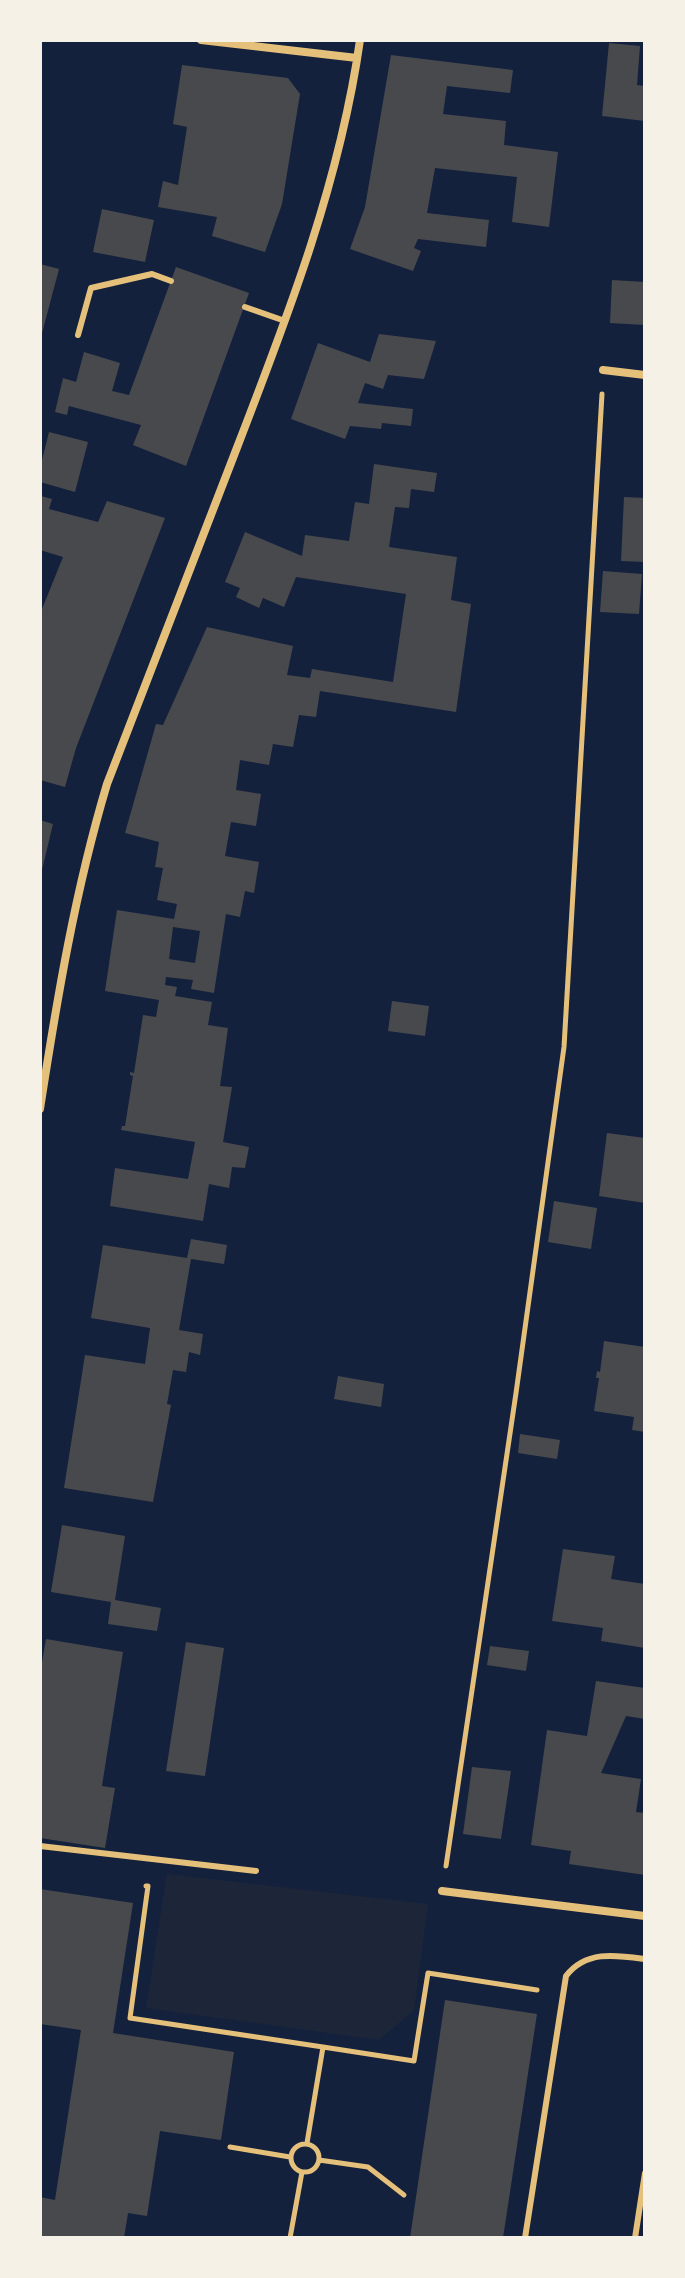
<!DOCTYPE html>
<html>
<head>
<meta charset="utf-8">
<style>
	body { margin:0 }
	#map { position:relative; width:685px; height:2278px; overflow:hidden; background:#14213d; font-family:Rubik,sans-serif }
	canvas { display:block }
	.frame { position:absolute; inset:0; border:42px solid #f6f1e7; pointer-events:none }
</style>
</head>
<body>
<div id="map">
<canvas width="685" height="2278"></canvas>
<div class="frame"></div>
</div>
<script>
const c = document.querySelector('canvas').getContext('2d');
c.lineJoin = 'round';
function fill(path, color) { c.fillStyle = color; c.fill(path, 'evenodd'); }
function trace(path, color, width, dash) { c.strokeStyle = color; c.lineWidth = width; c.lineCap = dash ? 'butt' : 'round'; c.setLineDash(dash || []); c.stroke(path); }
const green = new Path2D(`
	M167,1874l261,30 -14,106 -35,30 -233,-32z`);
const building = new Path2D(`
	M609,43l31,3 -3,39 8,1v35l-43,-5z
	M391,55l122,15 -3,23 -63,-7 -4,28 63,7 -2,24 54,7 -9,75 -37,-5 5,-45 -82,-9 -8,45 62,7 -3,27 -68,-8 -4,9 7,3 -8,20 -63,-22 15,-42z
	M182,65l106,13 12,16 -18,110 -17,48 -53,-16 5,-19 -59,-10 5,-26 15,4 9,-58 -14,-3z
	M102,209l52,11 -9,42 -52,-10z
	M40,264l19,5 -18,68 -1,-1z
	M176,267l73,26 -63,173 -53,-21 8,-20 -72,-19 -2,9 -12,-3 8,-34 13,4 8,-30 36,11 -8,28 17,4z
	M612,280l33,2v43l-35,-2z
	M379,334l57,7 -12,38 -36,-4 -5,14 -18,-6 -7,20 55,6 -2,17 -29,-3 -1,6 -31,-3 -5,13 -54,-20 27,-76 52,19z
	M49,432l39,10 -13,50 -35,-10v-14z
	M374,464l63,9 -3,19 -23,-3 -2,19 -14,-1 -6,40 68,10 -6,43 20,4 -15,108 -136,-21 -4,26 -17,-2 -6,32 -20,-3 -4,21 -29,-5 -4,30 25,4 -5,32 -25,-4 -6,34 34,6 -5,31 -9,-2 -5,26 -14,-3 -12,79 -23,-4 2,-9 -27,-3 -1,8 12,2 -2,9 37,6 -4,23 20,3 -8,58 12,1 -9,55 26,5 -4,21 -13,-1 -3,21 -20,-4 -6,37 -93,-15 5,-38 73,11 7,-37 -74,-12 1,-4h3l8,-50 -3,-1v-3l4,1 9,-58 13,2 3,-17 -54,-9 12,-81 57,9 3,-15 -20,-4 6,-32 -8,-1 4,-25 -34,-9 31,-109 7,1 44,-98 86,19 -6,29 23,3 2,-9 81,13 13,-88 -110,-17 -12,30 -21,-9 -4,10 -23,-11 4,-9 -15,-6 20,-50 57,24 3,-21 44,6 6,-39 14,2zM173,927l27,4 -5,32 -26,-4z
	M41,496l11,3 -3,10 49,13 9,-21 58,17 -89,230 -11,39 -25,-7v-166l23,-57 -23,-7z
	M624,497l21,1v64l-24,-1z
	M603,571l39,3 -3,40 -39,-2z
	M40,820l13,4 -12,50h-1z
	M392,1001l37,5 -4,30 -37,-5z
	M607,1133l38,5v65l-46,-7z
	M554,1201l43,7 -6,41 -43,-7z
	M191,1239l36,6 -3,19 -33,-5 -12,71 24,4 -3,21 -11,-3 -3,20 -13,-2 -6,34 4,1 -18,97 -89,-14 21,-133 60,9 5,-36 -59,-10 12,-73 84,13z
	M604,1341l41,6v85l-13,-2 2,-13 -40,-6 5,-33h-3l1,-7 3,1z
	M338,1376l46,8 -3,23 -47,-8z
	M520,1434l40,6 -3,19 -39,-6z
	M62,1525l63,11 -10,64 46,8 -4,23 -49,-7 3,-22 -60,-10z
	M563,1549l52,7 -4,23 34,5v64l-44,-7 2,-13 -51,-7z
	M46,1639l77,13 -21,134 13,2 -10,60 -65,-10v-164z
	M186,1642l38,6 -19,128 -39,-5z
	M490,1646l39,5 -3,20 -39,-6z
	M596,1681l49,7v31l-19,-3 -25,57 40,6 -5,33 9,1v62l-76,-11 2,-13 -40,-6 16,-115 40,6z
	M472,1767l39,4 -10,68 -38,-5z
	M40,1889l93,14 -20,130 121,19 -13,88 -61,-9 -13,85 -19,-3 -4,25h-84v-41l15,3 26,-170 -41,-6z
	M445,2000l92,14 -34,224h-93z`);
const path = new Path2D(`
	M446,1866l70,-473 48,-346 38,-653
	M146,1886h2l-18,132 193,29 -16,96
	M323,2047l91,14 14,-88 109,17
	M291 2158a14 14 0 1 1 28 0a14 14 0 1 1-28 0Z
	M230,2147l60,10
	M319,2160l49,7 36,28
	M290,2238l12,-66`);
const service = new Path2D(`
	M245,307l40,14
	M78,335l13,-47 61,-14 19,7
	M40,1846l216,25
	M525,2238l41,-262c20,-26 50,-21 79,-17
	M635,2238l10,-65`);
const minor = new Path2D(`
	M201,40l156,18
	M603,370l42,5
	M40,1109c17,-110 35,-218 67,-325 44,-113 87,-226 131,-339 51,-132 102,-264 122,-405
	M442,1891l203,25`);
fill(green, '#1d2539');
fill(building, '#48494c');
trace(path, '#e5c07b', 5);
trace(service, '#e5c07b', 6);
trace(minor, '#e5c07b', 8);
</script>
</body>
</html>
